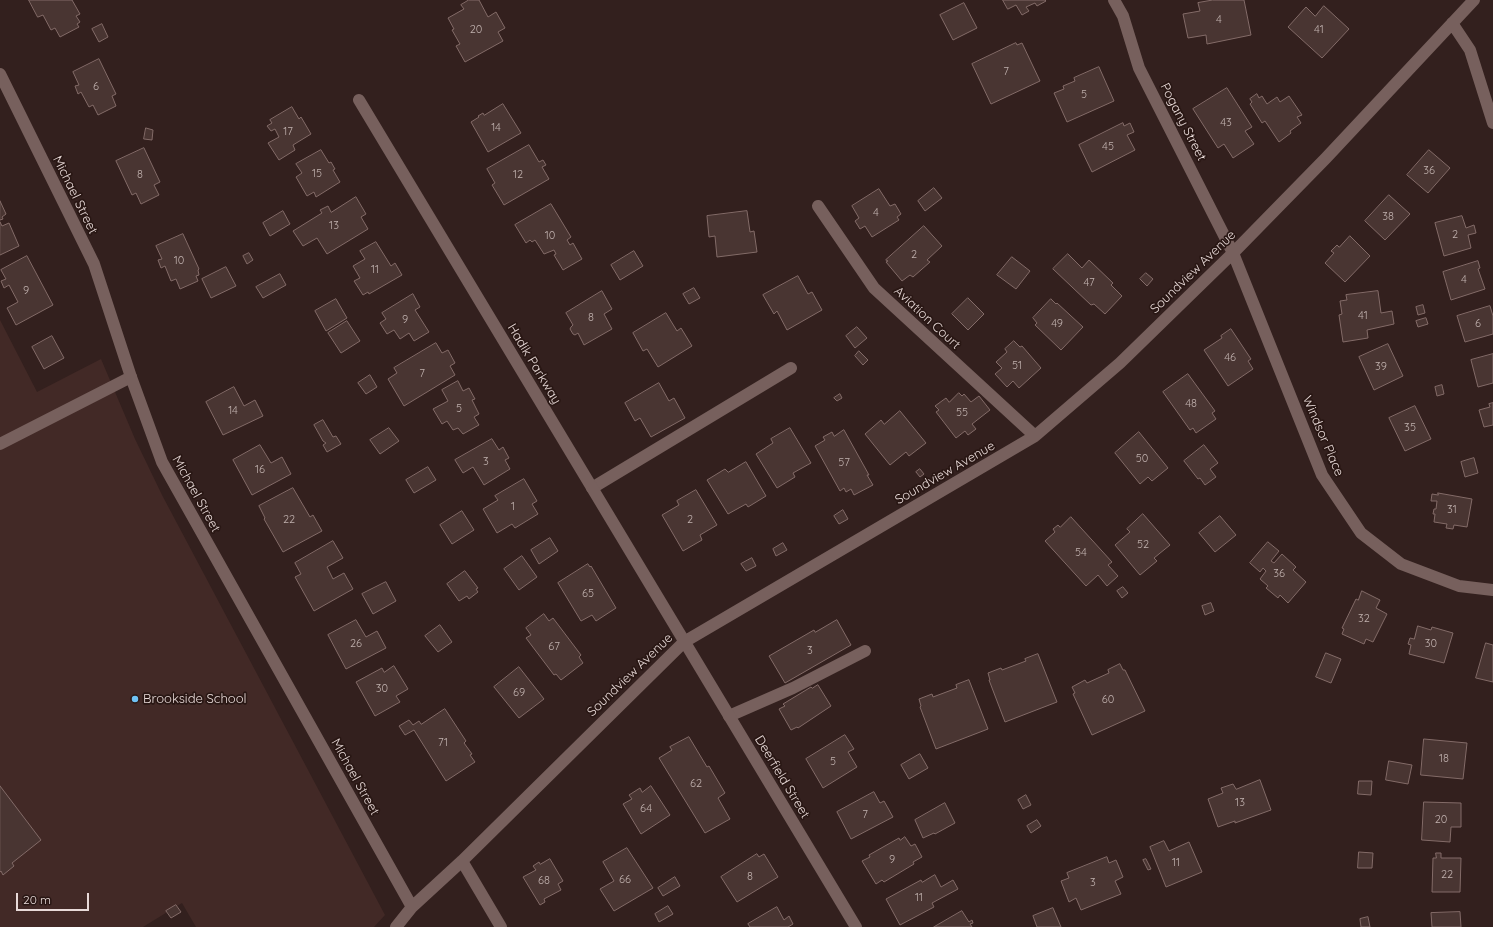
<!DOCTYPE html>
<html>
<head>
<meta charset="utf-8">
<style>
	body { margin:0 }
	#map { position:relative; width:1493px; height:927px; overflow:hidden; background:#33201e; font-family:Quicksand,sans-serif }
	canvas { display:block }
	.scale { position:absolute; left:16px; top:893px; width:73px; height:18px; box-sizing:border-box; border:2px solid #e8dad8; border-top:0; padding-left:5px; font-size:12px; line-height:14px; white-space:nowrap; color:#e8dad8; -webkit-text-stroke:3px #291714; paint-order:stroke }
</style>
</head>
<body>
<div id="map">
<canvas width="1493" height="927"></canvas>
<div class="scale">20 m</div>
</div>
<script>
const c = document.querySelector('canvas').getContext('2d');
c.lineJoin = 'round';
function fill(path, color) { c.fillStyle = color; c.fill(path, 'evenodd'); }
function trace(path, color, width, dash) { c.strokeStyle = color; c.lineWidth = width; c.lineCap = dash ? 'butt' : 'round'; c.setLineDash(dash || []); c.stroke(path); }
function label(font, color, halo, rows, align = 'center') {
  c.font = font + ' Quicksand,sans-serif'; c.lineWidth = 3.5; c.setLineDash([]); c.textBaseline = 'middle'; c.strokeStyle = halo; c.fillStyle = color; for (const [text, x, y, turn = 0] of rows) {
    c.save(); c.translate(x, y); c.rotate((+turn || 0) * Math.PI / 180); c.textAlign = isNaN(turn) ? turn : align; if (halo) c.strokeText(text, 0, 0); c.fillText(text, 0, 0); c.restore();
  }
}
const built = new Path2D(`
	M0,320l37,72 64,-33 34,80 27,56 223,420 -11,12h-178l-14,-24 -39,24h-143z`);
const building = new Path2D(`
	M29,0h43l8,14 -4,2 4,6 -3,2 2,3 -19,10 -5,-9 -4,2 -8,-15 -5,2z
	M469,0h10l9,17 8,-5 9,16 -7,4 5,9 -38,21 -9,-16 4,-2 -8,-14 2,-1 -6,-11 16,-9 -3,-4z
	M1003,0h42l1,1 -9,5 -2,-3 -9,4 3,4 -7,4 -6,-10 -8,4z
	M1213,0h31l7,35 -44,9 -1,-9 -18,3 -5,-24 17,-3 -2,-8z
	M964,3l13,25 -24,12 -13,-25z
	M1324,6l25,23 -27,29 -34,-31 18,-20 9,9z
	M102,24l6,13 -9,5 -7,-13z
	M1016,43l1,2 5,-2 18,38 -49,23 -19,-40z
	M99,59l17,35 -4,2 4,10 -18,9 -5,-10 -4,2 -8,-15 -3,2 -3,-8 4,-1 -6,-13z
	M1099,67l15,34 -47,21 -13,-29 10,-4 -1,-3 12,-5 -1,-3z
	M1227,88l25,39 -7,4 9,13 -21,14 -9,-14 -6,4 -25,-39z
	M1257,94l2,4 3,-2 5,8 10,-7 3,5 9,-6 13,19 -5,2 4,6 -11,8 1,2 -12,9 -14,-21 -3,2 -12,-19 2,-2 -2,-3z
	M503,104l18,29 -33,19 -17,-30 8,-5 -1,-1 5,-3 1,2z
	M292,107l7,12 2,-2 10,17 -18,11 2,5 -16,10 -11,-17 11,-6 -4,-8 -4,2 -4,-5 5,-3 -2,-3z
	M1123,123l1,3 6,-3 4,9 -7,3 8,15 -43,22 -13,-27z
	M146,128l7,2 -1,10 -8,-1z
	M529,145l10,17 4,-2 3,5 -4,2 7,12 -45,26 -12,-20 3,-2 -8,-14z
	M144,148l16,34 -6,3 5,10 -18,9 -5,-11 -4,2 -16,-34z
	M321,150l8,13 2,-1 4,7 -2,1 7,12 -24,15 -2,-5 -7,4 -11,-19 6,-4 -6,-9z
	M1429,150l21,18 -22,25 -21,-18z
	M934,188l8,10 -17,13 -7,-10z
	M879,189l11,17 5,-2 6,10 -4,3 2,3 -27,17 -7,-11 -5,3 -5,-8 4,-3 -7,-12z
	M1389,195l21,19 -25,26 -20,-19z
	M356,197l10,17 -5,3 7,12 -41,25 -10,-16 -14,8 -10,-15 29,-18 -2,-3 8,-4 3,6z
	M0,201l6,13 -4,3 1,2 -3,1z
	M551,204l20,33 -4,3 3,5 3,-2 9,16 -19,11 -9,-15 2,-1 -2,-4 -10,4 -9,-14 -3,2 -2,-2 -4,3 -11,-18z
	M283,211l7,13 -20,12 -7,-13z
	M747,211l3,21 4,-1 3,21 -40,5 -2,-21 -6,1 -2,-21z
	M1462,216l4,12 8,-3 2,8 -8,2 3,13 -27,8 -9,-33z
	M0,222l2,4 7,-3 10,23 -19,9z
	M924,226l18,20 -15,14 3,2 -17,15 -3,-2 -8,6 -16,-19 2,-1 -2,-1z
	M183,234l16,35 -1,1 1,5 -3,1 2,5 -18,8 -4,-10 -5,2 -6,-15 -4,2 -3,-8 4,-1 -6,-13z
	M1350,236l20,20 -25,26 -20,-19 9,-10 -3,-2 6,-6 2,2z
	M376,242l15,24 4,-3 7,12 -33,19 -1,-2 -5,3 -9,-14 6,-3 -7,-12 12,-7 -5,-8z
	M634,251l9,15 -23,14 -9,-15z
	M249,253l4,7 -6,4 -4,-8z
	M1068,254l14,14 7,-8 24,23 -2,2 11,11 -17,18 -11,-10 -3,1 -38,-36z
	M27,256l26,49 -37,20 -9,-17 11,-6 -9,-17 -5,3 -3,-7 5,-2 -5,-9z
	M1012,257l18,14 -14,18 -19,-14z
	M1478,261l2,7 -2,1 7,20 -34,11 -8,-28z
	M226,267l10,19 -25,12 -9,-19z
	M1146,273l7,6 -6,7 -7,-7z
	M280,274l6,11 -23,13 -7,-11z
	M798,276l10,18 4,-2 10,18 -35,20 -10,-19 -3,3 -11,-19z
	M694,288l6,10 -11,6 -6,-10z
	M602,291l10,18 -8,5 8,15 -28,16 -6,-12 -3,2 -2,-1 -3,-5 1,-2 2,-2 -7,-12z
	M1378,291l3,22 11,-2 2,13 -27,6 1,8 -25,4 -4,-27 3,-1 -2,-13 7,-1 -1,-5z
	M413,294l7,13 -5,3 14,22 -15,9 -5,-8 -9,6 -6,-9 -7,4 -7,-11 6,-4 -4,-6z
	M968,298l16,16 -16,16 -16,-16z
	M336,299l11,19 -21,13 -11,-20z
	M1051,299l5,5 1,-1 26,24 -22,23 -26,-25 2,-2 -4,-5z
	M1423,305l2,8 -7,2 -2,-8z
	M1490,306l3,10v18l-28,8 -8,-26z
	M666,313l11,18 4,-3 11,18 -34,21 -11,-18 -4,2 -10,-18z
	M1426,318l2,6 -10,3 -2,-6z
	M347,321l13,20 -19,12 -13,-20z
	M857,327l10,11 -12,10 -9,-12z
	M1231,329l20,30 -3,2 5,8 -25,17 -24,-36 18,-12 -1,-2z
	M52,336l12,22 -20,11 -12,-22z
	M1014,341l6,6 2,-1 19,22 -22,20 -6,-7 -6,6 -12,-13 7,-6 -6,-6 11,-10 -2,-3z
	M436,343l6,10 6,-3 7,13 -5,3 5,9 -51,31 -16,-27 9,-6 -3,-5z
	M1388,344l15,32 -29,14 -15,-33z
	M859,351l9,9 -5,5 -8,-9z
	M1493,354v29l-15,4 -7,-27z
	M1188,374l27,37 -3,2 4,6 -20,14 -3,-5 -3,2 -27,-38z
	M370,375l7,12 -11,7 -8,-11z
	M458,381l5,10 6,-3 6,11 -3,1 7,14 -5,3 5,8 -16,9 -5,-6 -5,2 -6,-9 -5,3 -9,-15 15,-8 -6,-11z
	M659,383l10,18 5,-3 11,20 -34,19 -11,-19 -5,3 -10,-18z
	M1442,385l2,9 -7,2 -2,-9z
	M234,387l10,19 11,-6 8,16 -40,19 -17,-33z
	M959,393l3,3 2,-2 7,8 8,-6 11,14 -18,14 4,5 -8,6 -3,-4 -9,7 -20,-26 3,-2 -4,-4 11,-8 3,4z
	M840,394l2,4 -5,3 -3,-3z
	M1493,403v22l-9,2 -5,-17 11,-3 -1,-3z
	M1415,406l16,33 -26,12 -16,-33z
	M900,411l26,32 -17,13 -3,-4 -16,13 -25,-31 16,-14 3,4z
	M323,420l10,17 3,-1 5,8 -14,8 -4,-7 3,-2 -3,-2 -9,-16z
	M389,428l10,13 -19,13 -10,-14z
	M790,428l21,35 -18,10 2,4 -18,11 -21,-34 17,-11 -2,-4z
	M844,430l25,45h-2l6,10 -19,10 -3,-6 -5,3 -2,-4 -4,3 -25,-45 10,-6 -2,-3 9,-5 2,4z
	M1139,432l29,36 -16,13 -4,-4 -8,7 -25,-31z
	M492,439l7,11 4,-3 6,11 -4,2 5,9 -26,16 -11,-18 -10,6 -8,-13z
	M260,445l11,18 11,-6 9,17 -39,21 -19,-35z
	M1204,445l14,18 -8,6 6,8 -11,8 -5,-7 -2,1 -14,-18z
	M1474,458l4,15 -13,4 -4,-15z
	M746,462l20,34 -18,11 -2,-3 -18,10 -21,-34 18,-11 3,3z
	M428,467l8,13 -22,13 -8,-13z
	M920,469l4,5 -4,3 -4,-5z
	M524,479l13,22 -5,3 6,10 -23,14 -3,-4 -15,9 -14,-24 15,-9 -3,-4z
	M293,488l17,29 3,-2 9,16 -39,21 -19,-33 1,-1 -6,-12z
	M696,490l21,35 -17,10 2,5 -19,11 -21,-36 17,-10 -2,-4z
	M1438,493l34,6 -5,28 -13,-2 -1,4 -7,-1 1,-4 -13,-2 1,-8h-2l1,-5h2l1,-8h-6l1,-7 6,1z
	M843,510l5,9 -9,5 -5,-8z
	M462,511l12,19 -22,14 -12,-19z
	M1143,514l27,31 -16,13 3,3 -17,14 -25,-30 15,-13 -3,-3z
	M1220,516l16,19 -21,17 -16,-19z
	M1071,517l41,45 -4,3 10,11 -11,10 -9,-11 -12,11 -41,-45 10,-9 -2,-3 5,-4 2,2z
	M550,538l8,13 -19,13 -8,-14z
	M333,541l10,17 -16,9 6,12 11,-6 9,16 -39,22 -19,-34 6,-3 -6,-11z
	M1268,542l11,9 -8,10 3,2 8,-9 14,13 -3,3 13,12 -18,21 -8,-8 -2,3 -12,-10 2,-2 -8,-7 6,-8 -3,-3 -3,4 -10,-9z
	M783,543l4,7 -11,6 -3,-7z
	M522,556l15,21 -18,13 -15,-21z
	M752,558l4,8 -10,5 -5,-7z
	M588,564l2,3 1,-1 25,42 -20,13 -4,-6 -11,6 -23,-38z
	M465,571l13,17 -2,1 2,3 -9,7 -2,-3 -8,5 -12,-17z
	M386,582l10,19 -23,13 -11,-20z
	M1123,587l5,6 -6,5 -5,-7z
	M1362,591l18,9 -4,8 11,6 -14,28 -7,-3 -2,5 -22,-10 2,-5 -2,-1 14,-29 2,1z
	M1211,603l3,8 -9,4 -3,-9z
	M544,614l5,7 4,-3 28,37 -2,2 4,6 -22,17 -5,-6 -2,1 -28,-37 5,-3 -5,-7z
	M356,620l10,17 11,-6 9,17 -40,21 -18,-34z
	M837,620l14,25 -66,38 -16,-27 45,-26 1,2z
	M440,625l12,17 -14,10 -13,-16z
	M1418,626l13,4 1,-3 21,6 -9,30 -35,-9 2,-9 -3,-1 2,-6 4,1z
	M1486,643l7,2v37l-17,-4z
	M1326,653l15,6 -10,24 -15,-6z
	M1038,654l19,48 -52,20 -16,-42h1l-2,-7 13,-5 1,2 24,-9 -1,-2z
	M1120,664l3,6h2l20,41 -53,24 -19,-41 2,-1 -3,-6 13,-7 2,3 22,-10 -1,-3z
	M394,666l14,23 -12,7 4,6 -25,14 -19,-34 26,-14 2,4z
	M519,667l25,32 -25,19 -25,-31z
	M969,680l19,49 -52,20 -16,-42 1,-1 -2,-7 13,-5 1,3 24,-9 -1,-3z
	M818,685l13,21 -33,22 -1,-1 -6,3 -12,-21 6,-3 -2,-2 28,-17 1,1z
	M445,709l21,32 -2,2 8,11 -2,1 5,7 -29,19 -32,-51 -9,5 -6,-9 10,-6 4,5 6,-4 2,3z
	M845,735l9,14 -6,3 9,15 -34,21 -17,-29z
	M689,737l18,30 2,-1 16,27 -7,5 12,21 -25,14 -46,-75 13,-8 -2,-3z
	M1424,739l43,4 -4,36 -42,-4z
	M920,754l8,14 -19,11 -8,-14z
	M1389,761l23,4 -4,19 -22,-4z
	M1260,780l11,30 -36,13v-2l-17,6 -10,-28 15,-6 -2,-5 12,-4 3,5z
	M1359,781h13l-1,14 -13,-1z
	M0,786l41,54 -29,23 2,3 -11,9 -2,-4 -1,1z
	M651,786l19,29 -29,19 -18,-30 9,-5 -3,-4 11,-7 2,4z
	M874,792l6,11 4,-2 9,16 -42,22 -14,-27z
	M1026,795l5,10 -8,4 -5,-9z
	M1424,802l37,1v24h-10l-1,15 -28,-2z
	M945,803l10,20 -20,11 -1,-1 -11,5 -8,-18z
	M1037,820l4,6 -10,7 -4,-7z
	M905,837l6,9 4,-2 7,13 -9,5 1,2 -30,18 -2,-2 -6,4 -14,-23 8,-4 -1,-2 30,-17 1,2z
	M1164,841l5,10 20,-9 13,30 -36,15 -16,-40z
	M627,848l26,40 -39,23 -14,-22 14,-8 -11,-19z
	M1359,852l14,1 -1,15h-14z
	M1436,853h5v5h20l-1,34h-28l1,-34h3z
	M757,854l2,3 5,-3 14,23 -41,25 -16,-25z
	M1107,857l2,6 7,-3 7,17 -8,4 6,13 -40,16 -5,-12 -7,4 -8,-21 8,-3 -2,-5z
	M550,859l13,22 -5,3 3,6 -17,9 1,3 -5,3 -17,-28 13,-7 -3,-4 6,-4 1,2z
	M1146,859l5,10 -3,1 -5,-10z
	M935,875l6,12 12,-7 5,9 -26,14 2,4 -34,18 -14,-26 35,-19 1,2z
	M675,877l5,9 -17,10 -5,-8z
	M176,905l5,7 -10,6 -5,-7z
	M668,906l5,8 -14,8 -4,-8z
	M777,907l7,13 5,-4 4,8 -5,3h-38l-2,-3z
	M1053,908l8,19h-24l-4,-11z
	M962,911l7,11 3,-2 1,3 -3,1 2,3h-38z
	M1460,912l1,15h-29l-1,-14z
	M1368,917l2,10h-9l-1,-8z`);
const lane = new Path2D(`
	M0,444l131,-67
	M592,488l199,-120
	M729,716l64,-28 72,-37`);
const street = new Path2D(`
	M1114,0l9,16 16,52 94,185 89,222 39,58 40,31 58,22 34,4
	M1452,23l18,27 23,73
	M0,74l94,190 37,113 31,85 250,445
	M359,100l497,827
	M818,206l56,82 161,148
	M462,861l39,66
	M396,927l16,-20 50,-46 222,-219 351,-206 85,-73 113,-110 93,-95 148,-158`);
const markers = [
	[135,699,4,"#6fc2f4"]
];
const numberNames = [
	["4",1219,20],
	["20",476,30],
	["41",1319,30],
	["7",1006,72],
	["6",96,87],
	["5",1084,95],
	["43",1226,123],
	["14",496,128],
	["17",288,132],
	["45",1108,147],
	["36",1429,171],
	["15",317,174],
	["8",140,175],
	["12",518,175],
	["4",876,213],
	["38",1388,217],
	["13",334,226],
	["2",1455,235],
	["10",550,236],
	["2",914,255],
	["10",179,261],
	["11",375,270],
	["4",1464,280],
	["47",1089,283],
	["9",26,291],
	["41",1363,316],
	["8",591,318],
	["9",405,320],
	["49",1057,324],
	["6",1478,324],
	["46",1230,358],
	["51",1017,366],
	["39",1381,367],
	["7",422,374],
	["48",1191,404],
	["5",459,409],
	["14",233,411],
	["55",962,413],
	["35",1410,428],
	["50",1142,459],
	["3",486,462],
	["57",844,463],
	["16",260,470],
	["1",513,507],
	["31",1452,510],
	["22",289,520],
	["2",690,520],
	["52",1143,545],
	["54",1081,553],
	["36",1279,574],
	["65",588,594],
	["32",1364,619],
	["26",356,644],
	["30",1431,644],
	["67",554,647],
	["3",810,651],
	["30",382,689],
	["69",519,693],
	["60",1108,700],
	["71",443,743],
	["18",1444,759],
	["5",833,762],
	["62",696,784],
	["13",1240,803],
	["64",646,809],
	["7",865,815],
	["20",1441,820],
	["9",892,860],
	["11",1176,863],
	["22",1447,875],
	["8",750,877],
	["66",625,880],
	["68",544,881],
	["3",1093,883],
	["11",919,898]
];
const streetNames = [
	["Pogany Street",1183,122,63],
	["Michael Street",75,195,64],
	["Soundview Avenue",1193,272,-44],
	["Aviation Court",927,318,43],
	["Hadik Parkway",534,364,59],
	["Windsor Place",1323,436,67],
	["Soundview Avenue",945,473,-30],
	["Michael Street",196,494,61],
	["Soundview Avenue",630,675,-44],
	["Michael Street",355,777,61],
	["Deerfield Street",782,777,59]
];
const poiNames = [
	["Brookside School",143,699]
];
fill(built, '#422926');
fill(building, '#493532');
trace(building, '#836b68', 1);
trace(lane, '#77605d', 12);
trace(street, '#77605d', 12);
for (const [x, y, r, color] of markers) { const dot = new Path2D(); dot.arc(x, y, r, 0, 2 * Math.PI); c.fillStyle = color; c.fill(dot); trace(dot, '#291714', 1.5); }
label('11px', '#c0b1ae', null, numberNames);
label('13px', '#e8dad8', '#291714', streetNames);
label('13px', '#e8dad8', '#291714', poiNames, 'left');
</script>
</body>
</html>
